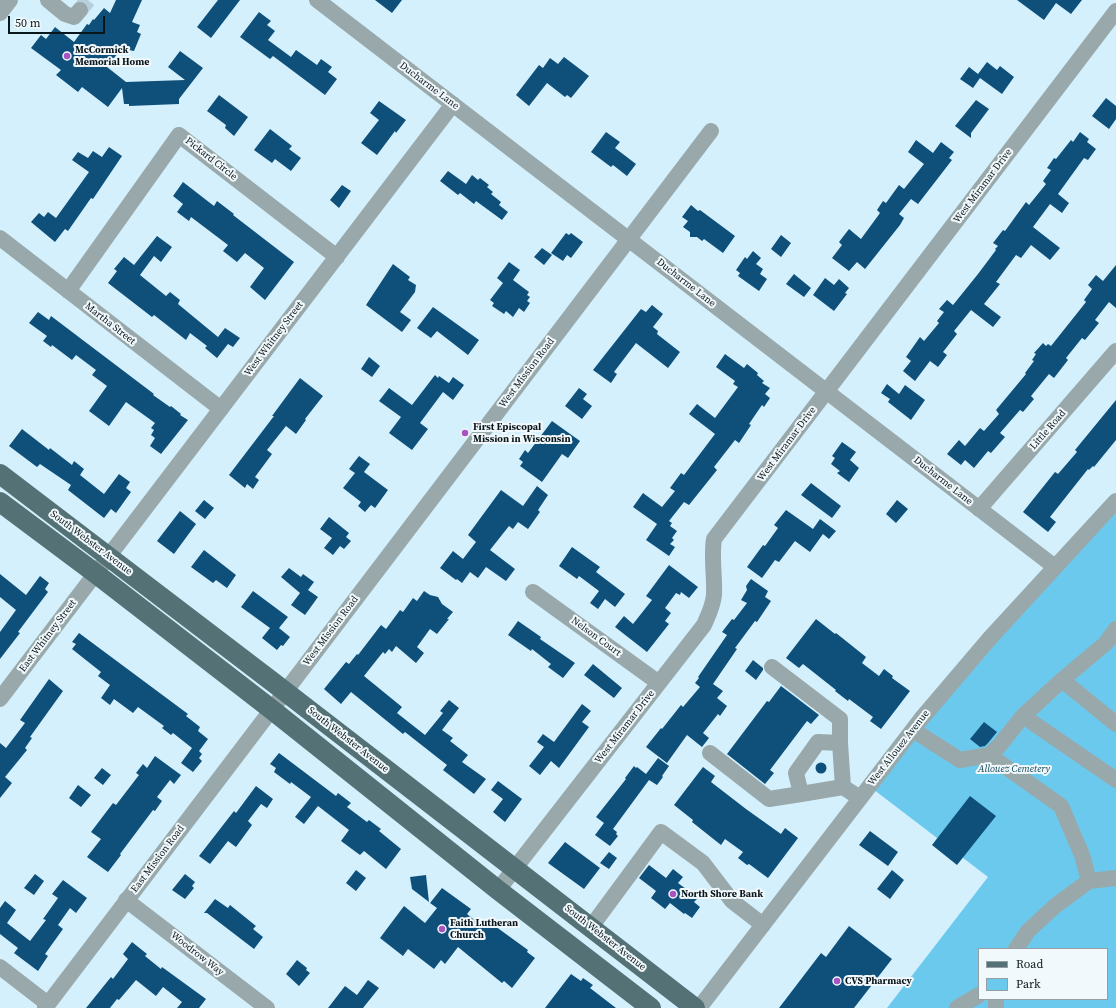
<!DOCTYPE html>
<html>
<head>
<meta charset="utf-8">
<style>
	body { margin:0 }
	#map { position:relative; width:1116px; height:1008px; overflow:hidden; background:#d4f0fc; font-family:"Source Serif 4",serif }
	canvas { display:block }
	.legend { position:absolute; left:978px; top:948px; width:130px; height:52px; box-sizing:border-box; background:#f2f9fc; border:1px solid #959ea2; margin:0; padding:5px 7px; list-style:none; font-size:12px; color:#09161b }
	.legend li { display:flex; align-items:center; gap:8px; height:20px }
	.legend b { width:20px; border:1px solid #959ea2 }
	.scale { position:absolute; left:8px; top:16px; width:97px; height:18px; box-sizing:border-box; border:2px solid #09161b; border-top:0; padding-left:5px; font-size:12px; line-height:14px; white-space:nowrap; color:#09161b; -webkit-text-stroke:3px #f2f9fc; paint-order:stroke }
</style>
</head>
<body>
<div id="map">
<canvas width="1116" height="1008"></canvas>
<ul class="legend">
<li><b style="height:5px;background:#547276"></b>Road</li>
<li><b style="height:11px;background:#6bc9ed"></b>Park</li>
</ul>
<div class="scale">50 m</div>
</div>
<script>
const c = document.querySelector('canvas').getContext('2d');
c.lineJoin = 'round';
function fill(path, color) { c.fillStyle = color; c.fill(path, 'evenodd'); }
function trace(path, color, width, dash) { c.strokeStyle = color; c.lineWidth = width; c.lineCap = dash ? 'butt' : 'round'; c.setLineDash(dash || []); c.stroke(path); }
function label(font, color, halo, rows, align = 'center') {
  c.font = font + ' "Source Serif 4",serif'; c.lineWidth = 4; c.setLineDash([]); c.textBaseline = 'middle'; c.strokeStyle = halo; c.fillStyle = color; for (const [text, x, y, turn = 0] of rows) {
    c.save(); c.translate(x, y); c.rotate((+turn || 0) * Math.PI / 180); c.textAlign = isNaN(turn) ? turn : align; if (halo) c.strokeText(text, 0, 0); c.fillText(text, 0, 0); c.restore();
  }
}
const green = new Path2D(`
	M1116,501v507h-229l101,-131 -119,-91zM979,949h128v50h-128z`);
const building = new Path2D(`
	M116,0h26l-10,22 8,3 -3,7 4,2 -7,17 -5,-1 -11,3 -11,14 19,15 59,-2 -17,-13 12,-16 23,17 -24,31v5l-50,2v-2h-5l-2,-16 -14,19 -26,-20 -4,5 -22,-17 5,-5 -30,-22 10,-13 5,4 9,-12 19,15 13,-18 2,1 4,-6 1,1 10,-12 6,5z
	M218,0h22l-29,38 -14,-11z
	M375,0h27l-10,13z
	M1017,0h65l-11,14 -15,-11 -12,17z
	M259,12l12,9 -4,4 8,6 -7,9 23,17 5,-7 21,15 4,-6 11,8 -4,5 9,7 -12,16 -52,-39 -3,3 -30,-22z
	M564,57l25,19 -18,22 -4,-3 -2,2 -18,-14 -18,23 -13,-11 23,-30 4,3 7,-10 8,6z
	M987,62l10,8 3,-4 14,11 -12,17 -22,-16 -7,10 -13,-9 9,-12 9,7z
	M219,95l29,22 -14,19 -9,-8 1,-3 -19,-14z
	M1106,98l10,8v13l-7,10 -17,-13z
	M976,100l13,9 -18,24v5l-16,-12z
	M379,101l27,19 -10,13 -1,-2 -18,24 -16,-12 18,-23 -9,-7z
	M270,129l22,17 -3,3 12,9 -10,13 -16,-12 -3,4 -18,-13z
	M606,132l14,10 -5,6 21,16 -9,12 -14,-11 -2,2 -20,-15z
	M1080,132l9,7 -2,3 9,7 -8,11 -4,-2 -26,36 11,9 -7,10 -12,-9 -17,23 27,21 -10,12 -19,-15 -10,13 -5,-3 -20,27 4,2 -16,20 17,13 -8,10 -22,-17 -17,21 3,3 -14,18 4,3 -9,12 -8,-6 -15,20 -12,-10 8,-10 -5,-4 14,-20 4,4 15,-18 -2,-2 7,-9 -5,-3 8,-9 6,5 25,-31 18,-24 -1,-1 3,-3 -5,-3 10,-13 2,1 21,-29 3,3 17,-21 -3,-3 8,-11 -4,-2 7,-10 2,1 15,-19 2,2z
	M916,140l17,13 8,-11 13,10 -5,6 3,2 -34,44 -7,-5 -12,15 5,4 -4,7 -35,44 -8,-7 -8,9 -17,-13 10,-13 -3,-3 10,-13 12,10 19,-26 -3,-3 6,-9 3,2 13,-18 5,4 20,-25 -16,-12z
	M109,147l13,9 -29,43 -2,-1 -23,33 -3,-2 -10,13 -24,-20 8,-9 5,4 4,-5 8,6 33,-46 -17,-12 6,-8 10,6 5,-7 9,6z
	M448,171l18,13 6,-9 6,5 2,-2 9,7 -2,2 6,5 -2,2 10,8 -2,3 9,7 -6,8 -26,-19 -2,3 -14,-11 -2,2 -18,-14z
	M183,182l31,24 3,-5 17,13 -1,1 61,47 -29,38 -15,-13 14,-19 -19,-15 -8,9 -14,-11 5,-6 -37,-28 -2,4 -12,-9 6,-8 -10,-8z
	M342,185l9,6 -12,17 -9,-8z
	M691,205l7,6 2,-1 35,26 -12,17 -19,-14 -2,2 -5,-4h-7v-5l-7,-5 5,-6 -6,-4z
	M566,233l3,2 2,-2 12,9 -12,16 -4,-3 -4,6 -12,-8z
	M781,235l10,8 -10,14 -10,-8z
	M157,236l15,11 -11,15 -7,-6 -14,19 26,21 4,-4 10,8 -2,4 40,33 7,-9 15,10 -7,9 -5,-3 -11,14 -12,-10 2,-2 -17,-13 -4,7 -32,-25 -2,2 -44,-34 9,-12 -3,-2 10,-12 10,8z
	M542,248l10,7 -8,10 -10,-8z
	M753,251l8,7 -5,6 7,5 -3,5 7,5 -8,12 -21,-15 2,-3 -4,-3 9,-13 2,2z
	M509,262l11,8 -7,10 16,12 -2,3 3,2 -3,4 3,2 -6,9 -5,-4 -6,9 -7,-6 -2,3 -12,-8 2,-3 -4,-3 13,-17 -6,-5z
	M393,264l17,13 -2,3 8,5 -1,7 -15,20 11,8 -9,12 -36,-27z
	M1116,265v43l-7,-6 -14,18 4,3 -14,17 -3,-2 -16,20 2,2 -14,18 -5,-4 -18,22 3,3 -11,13 -3,-2 -20,23 5,4 -14,16 -3,-2 -14,17 -9,-8 -4,5 -14,-11 12,-14 6,6 15,-18 4,3 15,-17 -3,-4 30,-36 -1,-1 9,-12 -2,-1 4,-6 -2,-1 9,-10 3,3 2,-2 3,2 35,-44 -2,-2 8,-11 -4,-4 8,-10 7,6z
	M794,274l17,14 -7,9 -18,-13z
	M825,278l9,7 5,-6 10,9 -4,5 2,1 -13,17 -21,-16z
	M652,305l11,9 -10,13 5,4 -1,3 23,18 -12,16 -32,-25 -22,29 3,2 -6,9 -18,-13 48,-61 5,3z
	M433,307l46,33 -11,15 -31,-24 -6,7 -14,-10z
	M38,312l11,8 2,-4 103,78 -1,1 17,12 1,-1 10,8 -1,1 8,5 -27,34 -11,-8 5,-8 -4,-3 3,-5 -3,-2 4,-5 -29,-21 -17,24 -20,-15 18,-25 -15,-11 4,-5 -20,-15 -4,5 -20,-15 -1,2 -8,-6 4,-5 -18,-13z
	M725,354l19,14 3,-4 11,9 -1,2 7,6 -2,2 8,5 -5,6 5,4 -6,9 -2,-2 -13,19 2,1 -12,18 -4,-3 -21,27 3,3 -28,35 -5,-3 -15,19 3,2 -2,3 7,5 -5,7 2,2 -4,4 5,3 -6,9 -23,-16 11,-16 -24,-17 10,-14 19,14 13,-16 -5,-3 11,-15 3,2 31,-41 -26,-20 8,-10 18,14 23,-31 -5,-3 2,-3 -19,-14z
	M369,357l11,9 -8,11 -11,-8z
	M435,375l3,3 1,-2 10,7 4,-6 11,8 -11,15 -10,-8 -23,31 8,6 -16,21 -23,-17 12,-16 -22,-16 10,-13 23,17z
	M300,378l23,18 -18,23 1,1 -10,14 -10,-8 -19,24 5,4 -17,23 4,3 -6,9 -6,-5 -2,4 -16,-13 45,-59h-2z
	M887,384l12,10 6,-9 20,15 -14,20 -23,-18 2,-3 -9,-6z
	M579,388l8,6 -4,5 9,7 -10,13 -17,-13z
	M1116,400v40l-22,27 -1,-1 -4,4 -1,-1 -38,48 6,5 -8,10 -25,-20 32,-40 3,2 19,-22 -2,-2z
	M552,421l28,20 -12,17 -6,-4 -20,28 -22,-16 3,-4 -4,-3 6,-9 3,3z
	M22,429l27,21 1,-2 22,17 2,-4 10,8 -4,6 24,19 15,-20 11,8 -4,6 5,4 -15,21 -5,-4 -7,9 -36,-28 3,-5 -31,-21 -3,3 -28,-21z
	M842,442l14,10 -6,8 9,8 -10,14 -12,-9 3,-2 -9,-7 4,-6 -3,-2z
	M359,456l11,8 -6,8 24,18 -13,18 -4,-3 -6,7 -7,-6 3,-4 -18,-14 12,-15 -6,-4z
	M811,483l30,23 -9,12 -31,-23z
	M537,486l11,9 -10,15 2,2 -12,17 -10,-7 -5,7 -4,-3 -19,24 25,19 -9,12 -20,-14 -8,11 -8,-6 -8,11 -5,-4 -1,1 -16,-12 13,-17 10,8 13,-17 -8,-7 33,-45 22,16z
	M204,500l10,8 -9,11 -10,-8z
	M897,500l11,9 -12,14 -10,-9z
	M786,510l27,19 7,-10 16,12 -7,8 -6,-5 -13,18 -15,-11 -16,21 -4,-2 -13,18 -15,-11 16,-22 2,1 13,-18 -4,-3z
	M180,511l16,13 -22,30 -17,-13z
	M329,517l20,16 -3,4 5,4 -7,8 -4,-3 -7,9 -9,-7 8,-10 -12,-9z
	M572,547l28,20 -4,5 29,22 -10,13 -10,-8 -7,10 -8,-6 9,-12 -20,-15 -2,3 -18,-13z
	M204,550l32,25 -9,13 -11,-8 -3,3 -22,-16z
	M669,565l29,22 -9,11 -8,-6 -1,3 -4,-2 -11,15 6,5 -6,8 4,3 -22,28 -32,-25 9,-11 9,8 19,-24 -6,-4z
	M289,568l12,9 2,-3 11,8 -6,8 10,7 -13,18 -14,-10 9,-12 -19,-16z
	M0,574l26,21 14,-19 9,7 -4,6 3,3 -30,40 2,1 -20,26v-27l16,-22 -16,-13z
	M751,579l17,12 -3,6 6,4 -14,21 -2,-1 -20,27 2,1 -24,35 10,7 -6,7 10,8 -7,10 -2,-2 -15,19 6,5 -7,9 -15,-12 -20,28 -21,-16 15,-19 1,1 19,-24 2,2 17,-20 -5,-4 4,-5 -1,-1 29,-42 -5,-3 10,-13 2,1 13,-17 -6,-3 6,-10 -1,-4z
	M253,591l35,26 -9,11 11,9 -7,9 -2,-1 -4,5 -15,-12 8,-10 -29,-21z
	M424,591l6,4 8,2 4,7 11,8 -6,7h2l-12,15 -7,-5 -13,18 7,6 -8,10 -20,-17 -4,6 -3,-3 -4,5 -2,-2 -19,24 38,31 -5,6 28,22 18,-22 -3,-2 9,-11 10,8 -17,22 11,8 -3,3 18,14 -6,7 24,17 -12,15 -31,-24 4,-5 -42,-33 -2,2 -52,-42 -10,12 -17,-15 22,-27 3,2 8,-10 1,1 23,-30 5,4 14,-19 3,2 10,-14 4,3z
	M816,619l19,15 1,-1 30,24 -4,6 17,13 5,-7 9,7 -1,2 18,13 -29,38 -11,-8 3,-4 -24,-18 -1,2 -13,-10 1,-1 -33,-26 -4,4 -13,-10z
	M518,621l23,16 -1,2 35,24 -12,15 -15,-11 3,-3 -19,-15 -1,2 -23,-16z
	M79,633l109,81 -2,2 14,11 -2,4 10,8 -9,12 3,3 -3,4 3,3 -9,11 -12,-9 11,-15 -19,-15 -2,2 -9,-7 2,-2 -26,-19 -5,6 -19,-14 -4,6 -9,-7 9,-13 -12,-9 3,-4 -29,-23 4,-5 -4,-2z
	M753,660l10,8v2l-7,10 -11,-9z
	M593,664l29,24 -8,10 -30,-23z
	M49,679l14,12 -33,46 2,1 -7,10 2,2 -22,27 7,6 -12,15v-55l6,5 19,-25 -5,-3z
	M781,686l38,29 -8,9 -4,-3 -37,49 4,3 -9,11 -38,-30 40,-53 2,1z
	M582,704l9,7 -9,11 7,5 -30,41 -8,-7 -11,14 -11,-9 15,-19 -7,-5 6,-8 11,8z
	M984,722l13,10 -9,11 -3,3 -5,1 -10,-8z
	M279,753l57,43 2,-3 13,10 -4,4 20,15 2,-2 12,9 -2,2 22,18 -15,20 -22,-18 -4,4 -19,-14 8,-11 -31,-24 -14,18 -9,-7 16,-20 -20,-15 -1,2 -16,-12 2,-4 -6,-4z
	M155,756l26,19 -7,9 -4,-4 -13,17 5,4 -7,10 -2,-1 -33,44 1,1 -13,17 -21,-15 14,-18 -10,-7 22,-29 3,2 23,-30 -3,-2 7,-9 4,4z
	M658,758l11,8 -7,10 1,1 -6,8 -8,-5 -36,49 4,3 -1,2 2,2 -8,10 -15,-11 9,-12 -8,-6 30,-38 -1,-1 9,-12 2,2 1,-1 9,7z
	M815.5 768a5.5 5.5 0 1 1 11 0a5.5 5.5 0 1 1-11 0Z
	M703,767l12,9 -4,6 35,27 35,25 4,-6 13,10 -30,40 -19,-14 -2,1 -9,-7 5,-6 -18,-13 -4,6 -29,-23 1,-2 -19,-15z
	M102,768l9,7 -8,10 -9,-7z
	M498,781l24,18 -17,23 -12,-10 10,-13 -12,-9z
	M78,785l13,10 -10,12 -12,-9z
	M256,786l17,13 -6,9 -6,-4 -13,17 4,4 -16,22 -8,-6 -18,23 -11,-8 35,-45 2,2z
	M970,796l26,20 -39,49 -25,-20z
	M870,831l28,21 -10,14 -29,-21z
	M565,842l35,26 -16,21 -36,-26z
	M609,852l8,6 -8,11 -9,-6z
	M649,865l17,13 7,-9 10,8 -5,6 20,15 -4,4 6,5 -8,11 -7,-5 -1,1 -14,-11 -5,6 -14,-11 5,-7 -17,-13z
	M356,870l10,8 -10,13 -10,-8z
	M892,870l12,10 -14,19 -13,-10z
	M35,874l9,7 -10,14 -10,-7z
	M185,874l10,8 -3,4 2,2 -9,11 -13,-9z
	M426,875l3,27 -17,-13 -2,-12z
	M63,880l24,18 -11,15 -6,-5 -12,17 5,4 -18,25 3,2 -10,15 -24,-18 4,-5 -18,-14v-26l5,-7 11,9 -9,13 23,18 16,-21 -3,-1 15,-21 -6,-4z
	M442,888l29,21 -4,5 16,13 5,-6 40,29 -1,2 8,6 -23,30 -8,-7 -2,2 -44,-36 -13,17 -4,-4 -7,9 -26,-20 -5,7 -23,-18 24,-32 21,17 12,-15 -7,-5z
	M215,899l13,9 2,-3 26,21 -3,3 10,8 -9,12 -47,-36h-3z
	M849,926l43,33 -38,49h-75l42,-55 5,4z
	M132,942l15,12 -2,2 16,13 1,-2 44,32 -7,9h-22l5,-6 -19,-15 -7,9 -20,-16 -17,20 -2,-1 -7,9h-24l25,-31 2,2 15,-20 -5,-5z
	M297,960l10,8 -1,2 4,3 -11,13 -13,-12z
	M571,974l10,7 2,-3 10,7 -3,3 26,20h-71z
	M368,980l11,8 -16,20h-35l17,-22 12,9z`);
const minorTunnel = new Path2D(`
	M80,10l8,-10`);
const minor = new Path2D(`
	M48,0l17,14 9,3 6,-7
	M317,0l738,567
	M0,13l10,-13
	M0,238l221,171
	M68,291l111,-156 158,122
	M979,509l137,-158
	M533,592l126,91
	M1116,629l-10,14 -44,37 -39,36 93,64
	M772,667l68,52v24
	M1062,680l54,44
	M0,699l453,-595
	M1023,716l-24,30 -10,9 72,51 21,49 7,26
	M913,730l47,30 29,-5
	M710,753l59,46 32,-5
	M843,787l-3,-44 -22,-1 -22,31 5,21 42,-7 17,11
	M498,890l206,-265c4,-9 9,-19 10,-30 1,-18 -3,-37 0,-56l402,-528
	M126,900l141,108
	M591,927l70,-95 42,31 29,38 31,24
	M1016,949l12,-18 27,-25 34,-25 27,-3
	M0,967l48,37
	M45,1008l666,-877
	M699,1008l222,-289 69,-81 126,-137
	M957,1008l22,-13
	M996,1008v-9`);
const major = new Path2D(`
	M0,474l274,209 421,325
	M0,502l95,71 176,136 227,181 153,118`);
const markers = [
	[67,56,4,"#a754c2"],
	[465,433,4,"#a754c2"],
	[673,894,4,"#a754c2"],
	[442,929,4,"#a754c2"],
	[837,981,4,"#a754c2"]
];
const poiNames = [
	["McCormick",75,50],
	["Memorial Home",75,62],
	["First Episcopal",473,427],
	["Mission in Wisconsin",473,439],
	["North Shore Bank",681,894],
	["Faith Lutheran",450,923],
	["Church",450,935],
	["CVS Pharmacy",845,981]
];
const streetNames = [
	["Ducharme Lane",429,86,37],
	["Pickard Circle",211,159,38],
	["West Miramar Drive",983,186,-53],
	["Ducharme Lane",686,283,38],
	["Martha Street",110,324,38],
	["West Whitney Street",274,339,-53],
	["West Mission Road",527,373,-53],
	["Little Road",1048,430,-49],
	["West Miramar Drive",787,444,-53],
	["Ducharme Lane",943,481,38],
	["South Webster Avenue",91,543,37],
	["West Mission Road",331,631,-53],
	["East Whitney Street",48,636,-53],
	["Nelson Court",596,637,36],
	["West Miramar Drive",625,727,-52],
	["South Webster Avenue",348,740,38],
	["West Allouez Avenue",899,748,-52],
	["East Mission Road",158,859,-53],
	["South Webster Avenue",605,938,38],
	["Woodrow Way",197,954,38]
];
const parkNames = [
	["Allouez Cemetery",1014,769]
];
fill(green, '#6bc9ed');
fill(building, '#0f507b');
trace(minorTunnel, '#b6cfda', 16, [16, 8]);
trace(minor, '#99a9ab', 16);
trace(major, '#547276', 20);
for (const [x, y, r, color] of markers) { const dot = new Path2D(); dot.arc(x, y, r, 0, 2 * Math.PI); c.fillStyle = color; c.fill(dot); trace(dot, '#f2f9fc', 1.5); }
label('bold 10px', '#09161b', '#f2f9fc', poiNames, 'left');
label('10px', '#09161b', '#f2f9fc', streetNames);
label('italic 10px', '#154658', '#f2f9fc', parkNames);
</script>
</body>
</html>
